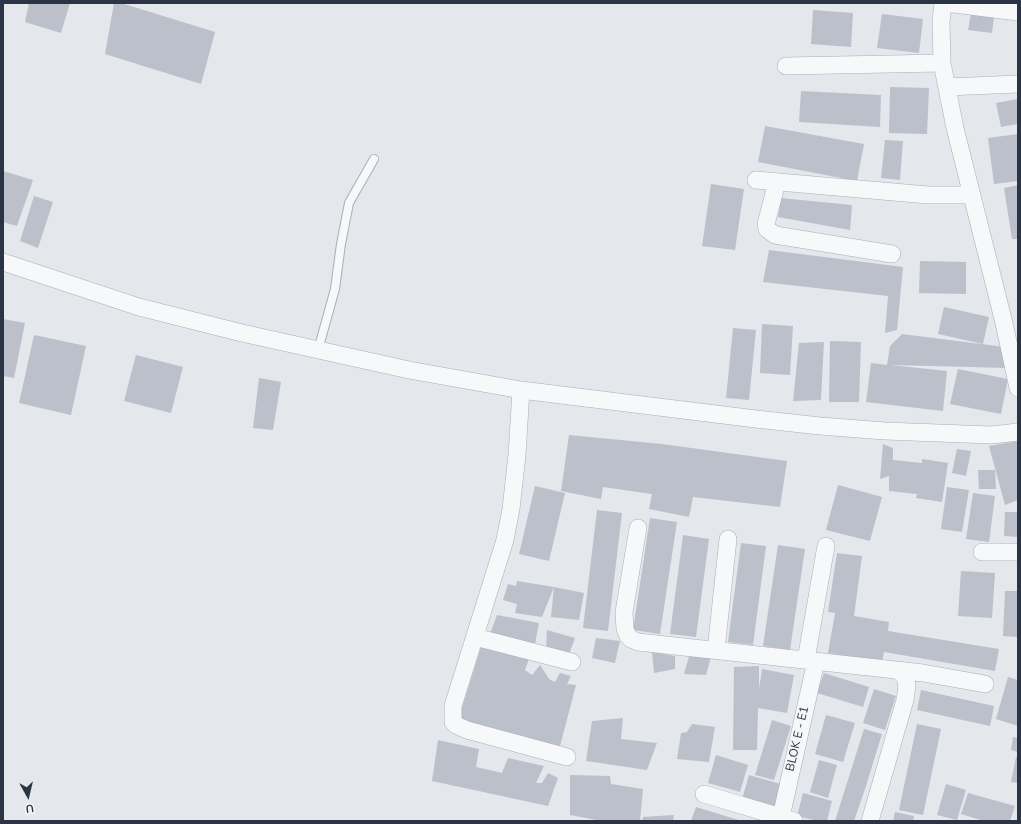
<!DOCTYPE html>
<html>
<head>
<meta charset="utf-8">
<style>
	body { margin:0 }
	#map { position:relative; width:1021px; height:824px; overflow:hidden; background:#e4e7ec; font-family:"Nunito Sans",sans-serif }
	canvas { display:block }
	.frame { position:absolute; inset:0; border:4px solid #2b3445; pointer-events:none }
	.north { position:absolute; left:8px; top:776px; width:40px; height:40px; -webkit-text-stroke:3px #f4f6f9; paint-order:stroke; rotate:172deg; font-size:11px; font-weight:700; line-height:16px; text-align:center; color:#2b3445 }
	.north::after { content:''; display:block; margin:auto; width:14px; height:18px; background:#2b3445; clip-path:polygon(50% 0,100% 100%,50% 72%,0 100%) }
</style>
</head>
<body>
<div id="map">
<canvas width="1021" height="824"></canvas>
<div class="frame"></div>
<div class="north">U</div>
</div>
<script>
const c = document.querySelector('canvas').getContext('2d');
c.lineJoin = 'round';
function fill(path, color) { c.fillStyle = color; c.fill(path, 'evenodd'); }
function trace(path, color, width, dash) { c.strokeStyle = color; c.lineWidth = width; c.lineCap = dash ? 'butt' : 'round'; c.setLineDash(dash || []); c.stroke(path); }
function label(font, color, halo, rows, align = 'center') {
  c.font = font + ' "Nunito Sans",sans-serif'; c.lineWidth = 3.5; c.setLineDash([]); c.textBaseline = 'middle'; c.strokeStyle = halo; c.fillStyle = color; for (const [text, x, y, turn = 0] of rows) {
    c.save(); c.translate(x, y); c.rotate((+turn || 0) * Math.PI / 180); c.textAlign = isNaN(turn) ? turn : align; if (halo) c.strokeText(text, 0, 0); c.fillText(text, 0, 0); c.restore();
  }
}
const building = new Path2D(`
	M29,3h41l-9,30 -36,-11z
	M114,3h7l94,29 -14,52 -96,-30z
	M813,10l40,3 -2,34 -40,-3z
	M971,13l23,3 -2,17 -24,-3z
	M882,14l41,5 -4,34 -42,-5z
	M890,87l39,1 -2,46 -38,-1z
	M801,91l80,4 -1,32 -81,-5z
	M1018,99v25l-17,3 -5,-24z
	M765,126l99,18 -7,37 -99,-19z
	M1018,134v47l-24,3 -6,-46z
	M885,140l18,1 -3,39 -19,-2z
	M3,171l30,9 -16,46 -14,-4z
	M711,184l33,5 -9,61 -33,-4z
	M1018,185v54h-6l-8,-51z
	M34,196l19,6 -15,46 -18,-7z
	M781,198l71,7 -2,25 -72,-13z
	M769,250l134,17 -6,63 -12,3 3,-37 -125,-14z
	M920,261l46,1v32l-47,-1z
	M944,307l45,10 -6,27 -45,-10z
	M3,319l22,4 -11,55 -11,-2z
	M762,324l31,2 -3,49 -30,-2z
	M733,328l23,2 -7,70 -23,-2z
	M902,334l103,13 4,21 -119,-3 57,6 -4,40 -77,-9 5,-39 16,2 3,-19z
	M34,335l52,11 -15,69 -52,-12z
	M830,341l31,1 -2,60h-30z
	M824,342l-3,58 -28,1 6,-58z
	M136,355l47,12 -12,46 -47,-12z
	M958,369l50,10 -7,35 -51,-10z
	M259,378l22,4 -8,48 -20,-2z
	M569,435l93,9 125,17 -7,46 -87,-10 -4,20 -40,-8 3,-15 -49,-7 -2,12 -40,-8z
	M1018,441v59l-13,5 -16,-59z
	M883,444l10,4v12l29,3v-4l26,4 -6,39 -26,-4 1,-4 -28,-3v-15l-9,3z
	M957,449l14,2 -5,25 -14,-3z
	M978,470h17l1,19h-17z
	M838,485l44,12 -12,44 -44,-11z
	M535,486l30,7 -16,68 -30,-7z
	M947,487l22,3 -7,42 -21,-3z
	M973,493l22,3 -6,46 -23,-3z
	M597,510l25,3 -14,118 -25,-3z
	M1005,512h13v25l-14,-1z
	M650,518l27,4 -17,112 -27,-4z
	M683,535l26,4 -13,98 -26,-3z
	M741,543l25,3 -13,99 -25,-3z
	M778,545l27,4 -15,101 -27,-4z
	M837,553l25,3 -8,60 35,6 -1,9 111,18 -4,22 -111,-19 -2,10 -54,-9 7,-40 -7,-1z
	M961,571l34,2 -3,45 -34,-2z
	M517,581l37,6 -12,30 -27,-4 2,-9 -14,-4 5,-16 8,2z
	M554,587l30,6 -5,27 -28,-3z
	M1005,591h13v46l-15,-1z
	M497,615l42,8 -4,21 -45,-10z
	M547,630l28,8 -8,22 -21,-10z
	M596,638l24,3 -5,22 -23,-5z
	M481,647l48,12 -4,11 7,5 8,-10 9,14 6,3 5,-9 11,3 -4,8 9,1 -17,65 -101,-29z
	M652,652l23,4v13l-21,4z
	M690,653l21,4 -5,18 -22,-1z
	M759,666v23l3,-20 32,6 -7,38 -29,-5 -1,42h-24l1,-83z
	M824,673l45,14 -6,20 -46,-14z
	M1008,677l10,3v46l-22,-7z
	M874,689l22,7 -11,34 -22,-7z
	M921,690l73,16 -4,20 -73,-16z
	M826,715l29,8 -12,39 -28,-8z
	M623,718l-2,21 36,4 -10,27 -61,-9 6,-40z
	M772,720l19,6 -17,54 -19,-5z
	M692,724l23,3 -6,35 -32,-3 4,-26 6,-1z
	M917,724l24,5 -18,86 -24,-5z
	M864,729l18,5 -17,55 -11,32h-19z
	M1013,737l5,1v14l-7,-2z
	M438,740l41,9 -3,18 26,6 6,-15 36,8 -8,17h6l6,-10 10,5 -10,28 -116,-25z
	M716,755l32,10 -8,27 -32,-9z
	M1016,757h2v26l-7,-1z
	M819,760l18,5 -9,33 -18,-6z
	M570,775l40,1 1,8 32,5 -3,32h-38l-32,-6z
	M749,775l35,10 -7,24 -35,-10z
	M946,784l20,6 -9,30 -20,-5z
	M803,793l29,8 -5,20h-9l-21,-5z
	M968,793l47,13 -5,15h-26l-23,-7z
	M696,807l46,14h-51z
	M895,812l19,4 -1,5h-20z
	M674,815l-1,6h-31l1,-4z`);
const lane = new Path2D(`
	M318,350l17,-61 6,-45 8,-41 25,-44`);
const street = new Path2D(`
	M943,3l-2,19 1,41 13,65 49,195 14,65
	M946,3l72,9
	M786,66l156,-3
	M947,87l71,-3
	M756,180l172,15h44
	M777,182l-11,42 1,5 8,6 117,19
	M3,262l136,45 103,26 167,37 112,20 235,29 64,7 65,5 106,4 27,-3
	M521,390l-4,65 -6,54 -6,31 -52,166v16l3,3 11,5 100,27
	M638,528l-14,84 1,17 3,7 3,3 7,3 258,28c14,7 11,17 9,30l-35,121
	M982,552h36
	M475,637l97,25
	M716,650l12,-111
	M806,660l20,-114
	M896,670l27,3 62,11
	M704,794l90,27
	M781,817l35,-156`);
const streetNames = [
	["BLOK E - E1",798,739,-77]
];
fill(building, '#bbc0ca');
trace(lane, '#a9aeb7', 10);
trace(street, '#a9aeb7', 18);
trace(lane, '#f7f8fa', 8);
trace(street, '#f7f8fa', 17);
label('12px', '#2b3445', '#f4f6f9', streetNames);
</script>
</body>
</html>
